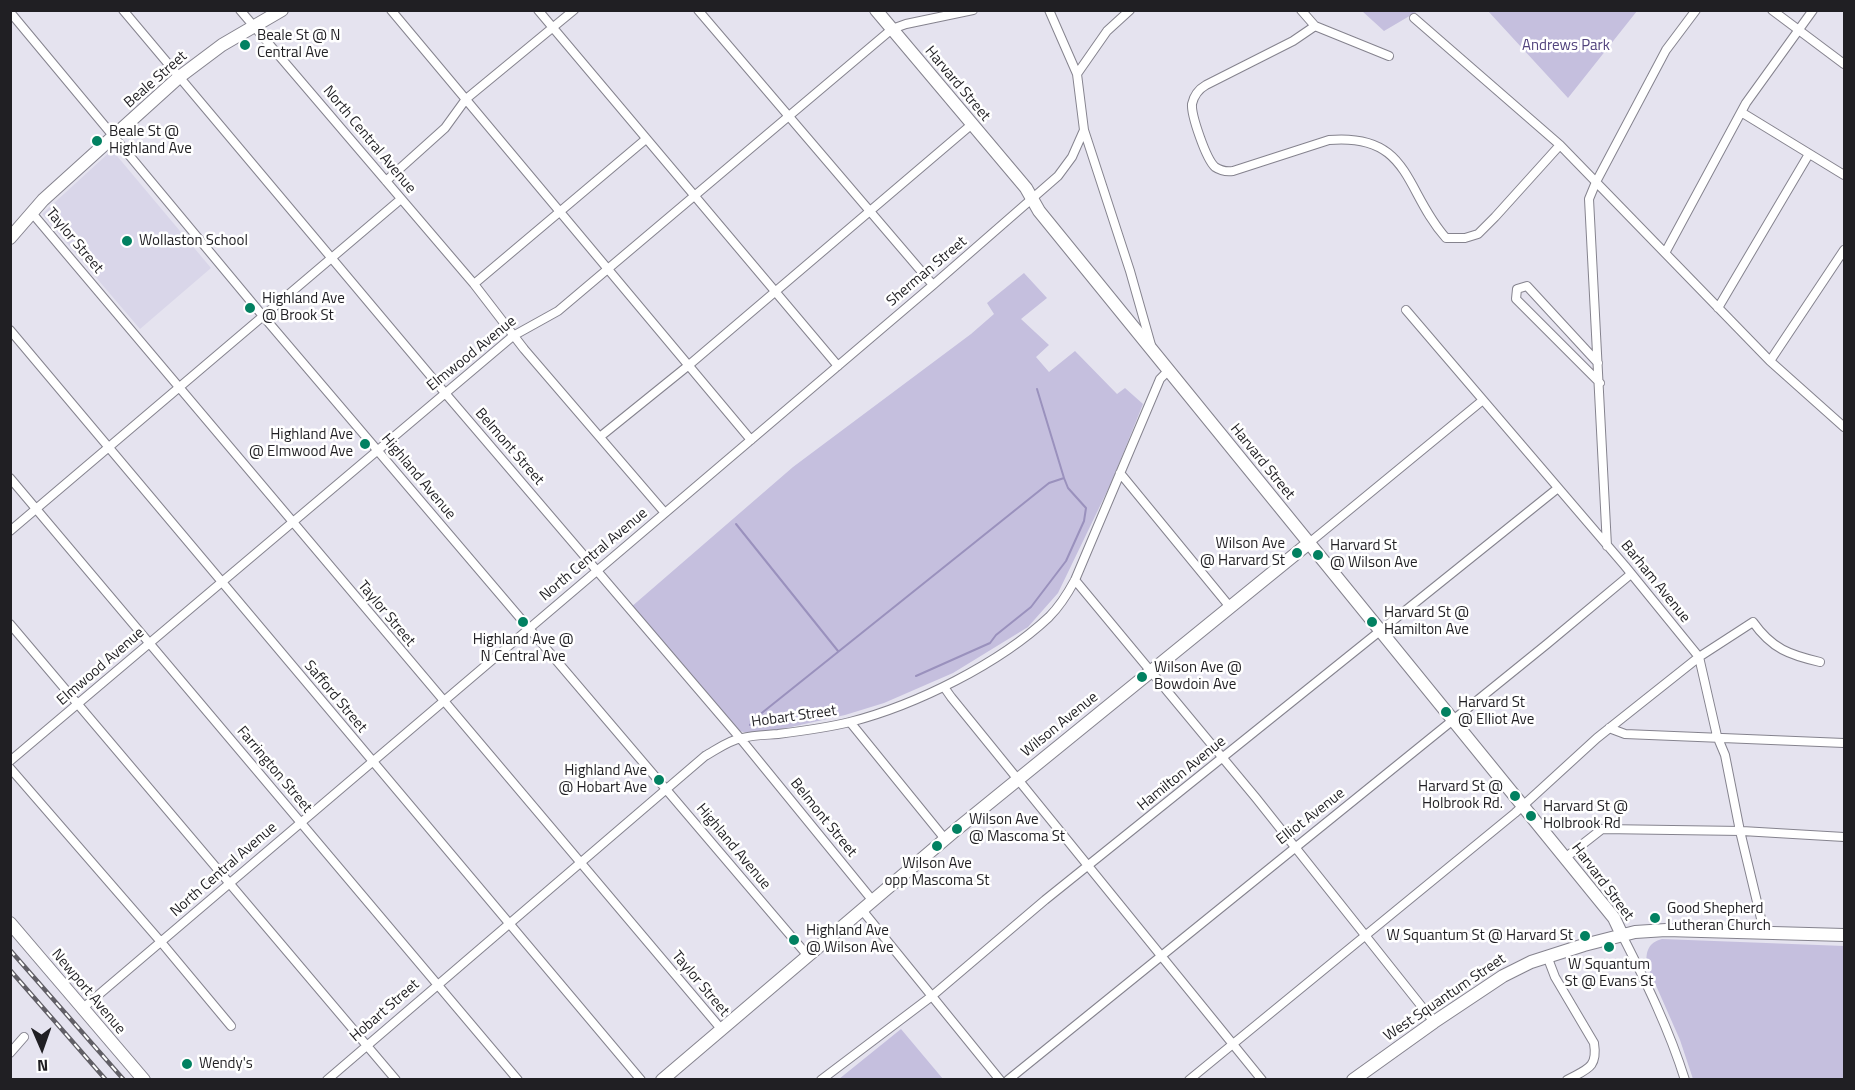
<!DOCTYPE html>
<html>
<head>
<meta charset="utf-8">
<style>
	body { margin:0 }
	#map { position:relative; width:1855px; height:1090px; overflow:hidden; background:#e5e3ef; font-family:"Titillium Web",sans-serif }
	canvas { display:block }
	.frame { position:absolute; inset:0; border:12px solid #201f23; pointer-events:none }
	.north { position:absolute; left:12px; top:1018px; width:60px; height:60px; -webkit-text-stroke:4px #fff; paint-order:stroke; rotate:178deg; font-size:16px; font-weight:700; line-height:24px; text-align:center; color:#201f23 }
	.north::after { content:''; display:block; margin:auto; width:21px; height:27px; background:#201f23; clip-path:polygon(50% 0,100% 100%,50% 72%,0 100%) }
</style>
</head>
<body>
<div id="map">
<canvas width="1855" height="1090"></canvas>
<div class="frame"></div>
<div class="north">N</div>
</div>
<script>
const c = document.querySelector('canvas').getContext('2d');
c.lineJoin = 'round';
function fill(path, color) { c.fillStyle = color; c.fill(path, 'evenodd'); }
function trace(path, color, width, dash) { c.strokeStyle = color; c.lineWidth = width; c.lineCap = dash ? 'butt' : 'round'; c.setLineDash(dash || []); c.stroke(path); }
function label(font, color, halo, rows, align = 'center') {
  c.font = font + ' "Titillium Web",sans-serif'; c.lineWidth = 5; c.setLineDash([]); c.textBaseline = 'middle'; c.strokeStyle = halo; c.fillStyle = color; for (const [text, x, y, turn = 0] of rows) {
    c.save(); c.translate(x, y); c.rotate((+turn || 0) * Math.PI / 180); c.textAlign = isNaN(turn) ? turn : align; if (halo) c.strokeText(text, 0, 0); c.fillText(text, 0, 0); c.restore();
  }
}
const built = new Path2D(`
	M112,150l99,118 -71,61 -98,-115z`);
const green = new Path2D(`
	M1362,11h56l-34,20z
	M1488,11h149l-69,87z
	M1024,273l23,25 -26,21 28,26 -13,12 13,15 26,-21 42,43 8,-6 18,16 -31,77 -54,112 -30,34 -75,46 -69,30 -39,12 -63,14 -33,4 -16,-3 -103,-122 163,-141 178,-133 23,-20 -7,-11z
	M1662,939l182,7v133h-151l-13,-39 -33,-75c-2,-13 2,-23 15,-26z
	M901,1029l42,50h-104z`);
const stream = new Path2D(`
	M1037,389l27,89
	M736,524l102,127
	M750,725l8,-9 291,-233 15,-5 4,10 18,20 -2,13 -18,40 -35,46 -35,28 -6,8 -74,33`);
const street = new Path2D(`
	M123,10l322,383 295,345 133,163
	M240,10l234,274 50,65 141,164
	M391,10l360,430
	M538,10l300,356
	M698,10l235,275
	M1049,10l28,64
	M1301,10l14,16 -22,15 -87,44c-7,4 -12,10 -14,19 -1,11 14,55 23,63 6,4 11,5 18,4l96,-31c82,-7 75,51 117,98h19l13,-4 17,-17 65,-72
	M1772,10l72,54
	M10,12l253,304 545,640
	M1414,18l146,127 210,216 74,66
	M1315,26l74,30
	M1741,112l103,63
	M1084,130l46,141 21,74
	M386,181l59,-53 21,-29 108,-89
	M32,213l690,817
	M1665,253l81,-150 67,-93
	M474,284l172,-145
	M1718,308l91,-154
	M1406,310l219,256 74,91 18,79 8,19 15,76 24,100
	M10,330l631,750
	M1770,361l74,-111
	M1598,363l-71,-77 -10,3 -1,10 84,84
	M601,436l88,-71 282,-240
	M1120,473l110,134
	M10,478l508,602
	M10,531l391,-332
	M1309,543l174,-143
	M1607,546l-18,-347 7,-17 70,-132 30,-40
	M1075,580l181,218 178,224
	M10,624l386,456
	M944,687l7,10 311,383
	M850,722l95,117
	M1609,728l16,6 219,9
	M10,761l503,-425 45,-25 334,-282 14,-5 67,-14
	M10,768l151,174 70,84
	M1565,858l37,-29 140,2 102,6
	M862,910l138,170
	M1622,935c24,47 47,94 63,145
	M1547,956l8,21 39,66c4,25 -7,26 -27,37
	M83,1008l850,-723 125,-109 14,-19 12,-27 -7,-56 30,-43 23,-21
	M10,1053l14,-16
	M327,1080l378,-324c11,-6 24,-16 37,-18 11,-3 24,-3 36,-4 24,-3 48,-6 72,-12 66,-17 149,-58 199,-105 11,-11 19,-24 26,-37l85,-201 8,-8
	M821,1080l111,-84 113,-96 513,-412
	M1008,1080l539,-436 84,-70
	M1189,1080l326,-267 82,-75 102,-81 54,-35c19,27 37,33 67,40`);
const secondary = new Path2D(`
	M876,10l150,178 13,23 575,707 8,17
	M10,238l33,-38 135,-122 44,-33 60,-35
	M10,923l134,157
	M662,1080l295,-251 352,-286
	M1353,1080l81,-58 69,-46 28,-14 53,-17 51,-13 31,-2 178,5`);
const rail = new Path2D(`
	M10,950l114,130
	M10,970l96,110`);
const markers = [
	[245,45,6,"#028161"],
	[97,141,6,"#028161"],
	[127,241,6,"#028161"],
	[250,308,6,"#028161"],
	[365,444,6,"#028161"],
	[1297,553,6,"#028161"],
	[1318,555,6,"#028161"],
	[523,622,6,"#028161"],
	[1372,622,6,"#028161"],
	[1142,677,6,"#028161"],
	[1446,712,6,"#028161"],
	[659,780,6,"#028161"],
	[1515,796,6,"#028161"],
	[1531,816,6,"#028161"],
	[957,829,6,"#028161"],
	[937,846,6,"#028161"],
	[1655,918,6,"#028161"],
	[1585,936,6,"#028161"],
	[794,940,6,"#028161"],
	[1609,947,6,"#028161"],
	[187,1064,6,"#028161"]
];
const poiNames = [
	["Beale St @ N",257,36],
	["Central Ave",257,53],
	["Beale St @",109,132],
	["Highland Ave",109,149],
	["Wollaston School",139,241],
	["Highland Ave",262,299],
	["@ Brook St",262,316],
	["Highland Ave",353,435,"right"],
	["@ Elmwood Ave",353,452,"right"],
	["Wilson Ave",1285,544,"right"],
	["@ Harvard St",1285,561,"right"],
	["Harvard St",1330,546],
	["@ Wilson Ave",1330,563],
	["Harvard St @",1384,613],
	["Hamilton Ave",1384,630],
	["Highland Ave @",523,640,"center"],
	["N Central Ave",523,657,"center"],
	["Wilson Ave @",1154,668],
	["Bowdoin Ave",1154,685],
	["Harvard St",1458,703],
	["@ Elliot Ave",1458,720],
	["Highland Ave",647,771,"right"],
	["@ Hobart Ave",647,788,"right"],
	["Harvard St @",1503,787,"right"],
	["Holbrook Rd.",1503,804,"right"],
	["Harvard St @",1543,807],
	["Holbrook Rd",1543,824],
	["Wilson Ave",969,820],
	["@ Mascoma St",969,837],
	["Wilson Ave",937,864,"center"],
	["opp Mascoma St",937,881,"center"],
	["Good Shepherd",1667,909],
	["Lutheran Church",1667,926],
	["Highland Ave",806,931],
	["@ Wilson Ave",806,948],
	["W Squantum St @ Harvard St",1573,936,"right"],
	["W Squantum",1609,965,"center"],
	["St @ Evans St",1609,982,"center"],
	["Wendy's",199,1064]
];
const parkNames = [
	["Andrews Park",1566,46]
];
const streetNames = [
	["Beale Street",156,80,-41],
	["Harvard Street",957,84,50],
	["North Central Avenue",369,140,50],
	["Taylor Street",74,241,50],
	["Sherman Street",927,272,-40],
	["Elmwood Avenue",472,354,-39],
	["Belmont Street",509,447,49],
	["Harvard Street",1262,462,51],
	["Highland Avenue",418,477,50],
	["North Central Avenue",594,555,-40],
	["Barham Avenue",1655,582,51],
	["Taylor Street",386,614,50],
	["Elmwood Avenue",101,667,-41],
	["Safford Street",335,697,50],
	["Hobart Street",794,717,-8],
	["Wilson Avenue",1060,725,-39],
	["Farrington Street",274,770,50],
	["Hamilton Avenue",1182,774,-39],
	["Elliot Avenue",1311,817,-38],
	["Belmont Street",823,818,51],
	["Highland Avenue",733,847,50],
	["North Central Avenue",224,870,-41],
	["Harvard Street",1602,882,53],
	["Taylor Street",700,984,50],
	["Newport Avenue",88,992,50],
	["West Squantum Street",1445,998,-34],
	["Hobart Street",385,1011,-41]
];
fill(built, '#d9d6e9');
fill(green, '#c5bfde');
trace(stream, '#9a91bd', 2);
trace(street, '#85838e', 10);
trace(secondary, '#85838e', 14);
trace(street, '#fff', 8);
trace(secondary, '#fff', 12);
trace(rail, '#615f66', 4.5);
trace(rail, '#fff', 2, [7]);
for (const [x, y, r, color] of markers) { const dot = new Path2D(); dot.arc(x, y, r, 0, 2 * Math.PI); c.fillStyle = color; c.fill(dot); trace(dot, '#fff', 2); }
label('15px', '#201f23', '#fff', poiNames, 'left');
label('15px', '#52437d', '#fff', parkNames);
label('15px', '#201f23', '#fff', streetNames);
</script>
</body>
</html>
